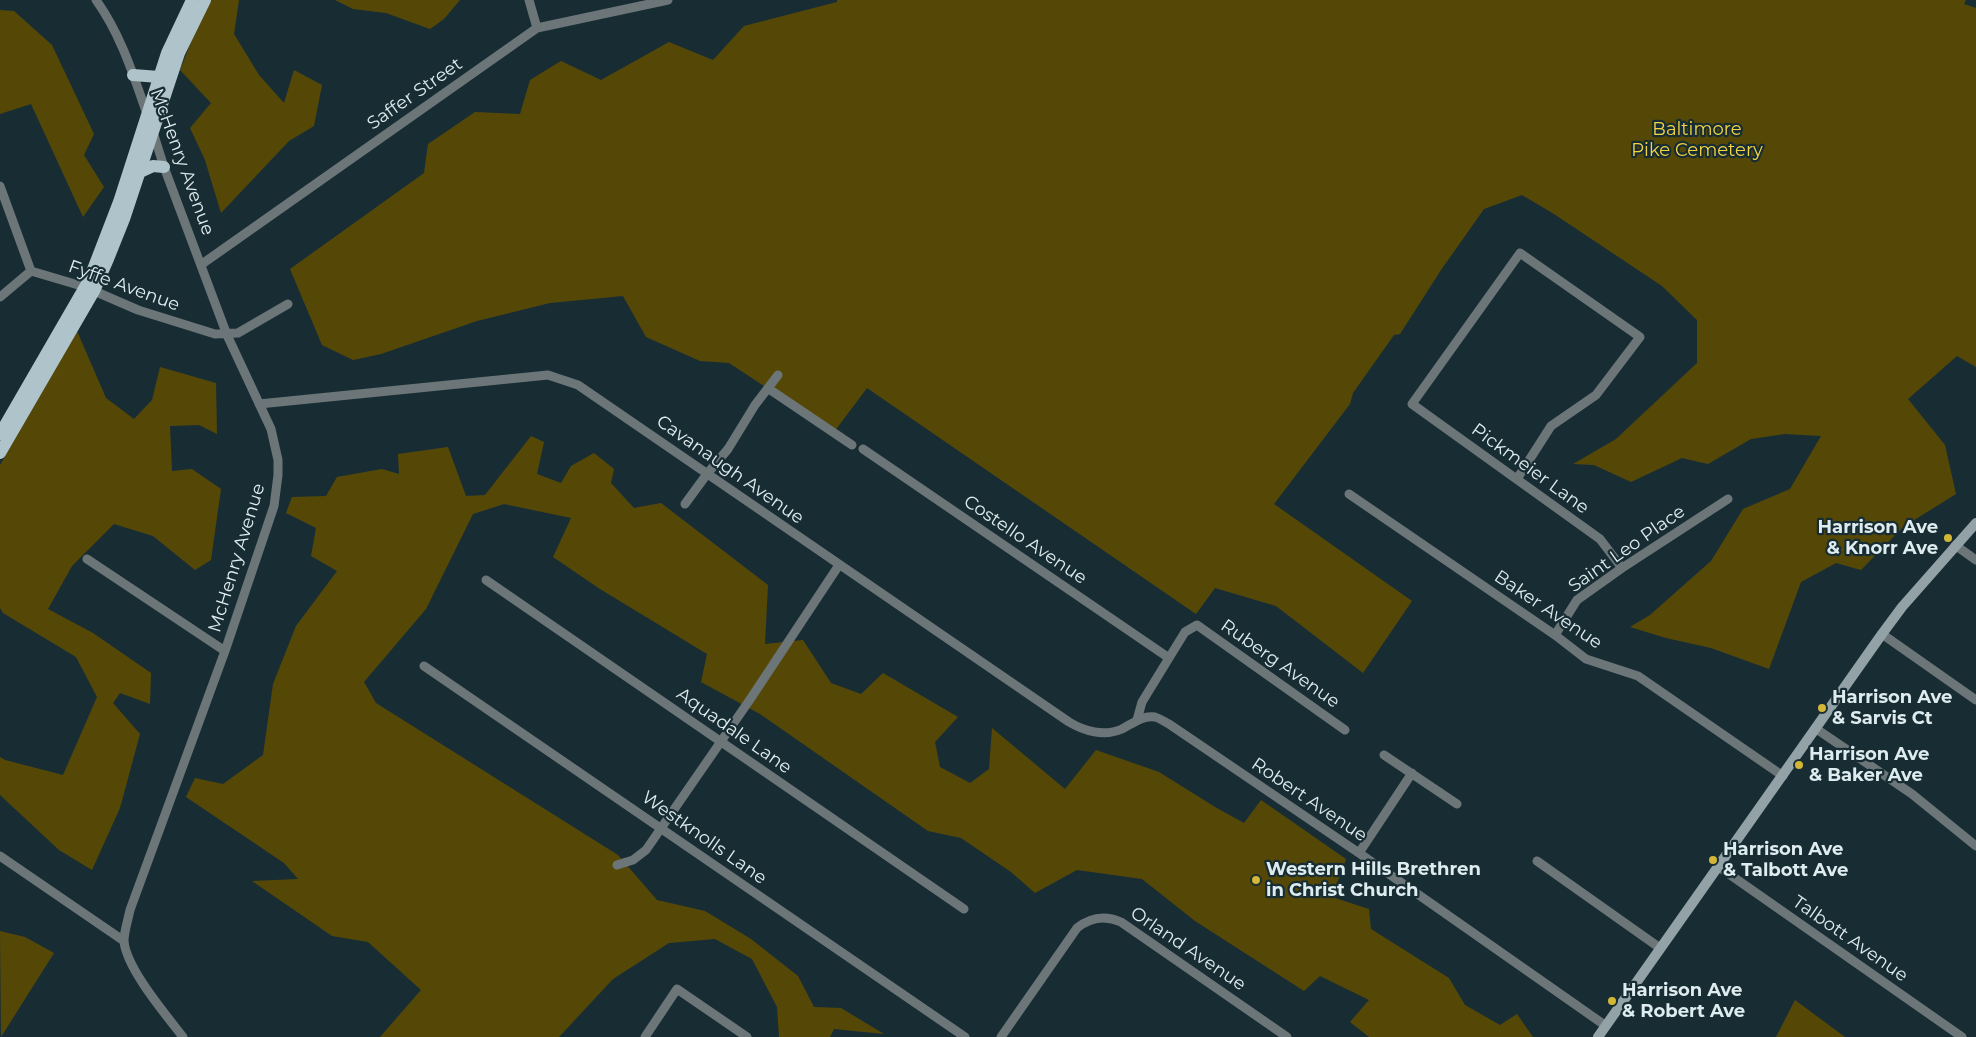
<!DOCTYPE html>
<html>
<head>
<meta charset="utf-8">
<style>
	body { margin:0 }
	canvas { display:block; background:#182d33 }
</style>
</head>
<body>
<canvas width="1976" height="1037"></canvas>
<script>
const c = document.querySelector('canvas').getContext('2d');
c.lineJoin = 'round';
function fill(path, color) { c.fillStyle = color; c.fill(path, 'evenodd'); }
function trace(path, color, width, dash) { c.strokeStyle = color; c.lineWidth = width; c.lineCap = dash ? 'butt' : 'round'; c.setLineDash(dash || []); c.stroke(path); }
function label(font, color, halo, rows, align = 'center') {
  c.font = font + ' Montserrat,sans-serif'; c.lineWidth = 4.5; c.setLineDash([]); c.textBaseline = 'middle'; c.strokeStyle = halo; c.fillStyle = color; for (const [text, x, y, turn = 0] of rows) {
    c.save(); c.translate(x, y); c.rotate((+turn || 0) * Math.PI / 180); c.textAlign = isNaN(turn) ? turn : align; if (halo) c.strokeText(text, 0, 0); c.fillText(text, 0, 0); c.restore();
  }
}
const green = new Path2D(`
	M211,0h28l-5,34 25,41 25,28 10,-33 28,15 -8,41 -25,15 -68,72 -16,-53 -15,-32 21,-25 -31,-33 25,-63z
	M335,0h125l-16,19 -14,10 -44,-16 -33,-4z
	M837,0h1129l-2,4 12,4v359l-19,-11 -49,43 37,46 11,49 -53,33 -42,43 -25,-7 -35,19 -32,87 -58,-21 -45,-10 -36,-11 20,-12 61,-54 32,-52 47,-20 31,-53 -36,-2 -34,5 -43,25 -26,-6 -51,24 -37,-17 -21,-1 43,-25 81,-76v-43l-35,-34 -108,-72 -32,-19 -38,14 -43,61 -41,64 -6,1 -41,58 -3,11 -76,100 138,97 -49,72 -87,-67 -61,-18 -19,26 -329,-226 -33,44 -105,-69 -29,-2 -54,-24 -23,-41 -73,7 -73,18 -96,33 -28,6 -31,-15 -32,-76 134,-96 4,-29 47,-32 45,2 10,-34 31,-19 40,19 68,-38 44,18 31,-34 93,-24z
	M0,10l14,1 38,34 42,89 -10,21 20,32 -21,30 -52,-113 -31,10z
	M77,331l29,67 28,21 18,-19 8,-33 56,16 1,51 -18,-9 -29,1 2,45 20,-2 29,20 -10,71 -16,10 -42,-34 -39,-12 -42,42 -24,43 45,24 58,40 -1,31 -30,-11 -7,10 27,31 -20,74 -28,62 -33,-20 -59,-55v-38l5,3 58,15 34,-78 -21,-40 -73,-44 -3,-5v-143z
	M531,436l13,6 -7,32 24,9 10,-17 23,-13 20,16 -3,14 23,25 27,-5 107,82 -3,59 38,-4 28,43 30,11 22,-21 75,44 -23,25 5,25 30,16 19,-14 3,-41 73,61 31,-39 63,22 56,35 29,16 17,-23 85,59 -14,38 37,12 2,20 78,49 16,27 35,20 17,-11 16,23h-164l-19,-15 19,-22 -49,-24 -16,15 -109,-70 -53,-42 -65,-9 -42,23 -24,-21 -50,-34 -33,-7 -168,-117 -59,-32 6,-28 -107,-65 -47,-32 18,-39 -67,-14 -31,10 -47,95 -62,73 12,21 242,152 39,45 48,11 46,28 47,37 16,31 27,1 43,26 -50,-5 -4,8h-51l-2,-30 -25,-48 -37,-20 -46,4 -56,36 -54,58h-179l41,-47 -53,-48 -36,-6 -80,-55 46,-2 -14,-16 -98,-66 9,-19 28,6 40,-29 10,-71 23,-58 41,-55 -26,-15 5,-28 -30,-15 6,-16 34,-1 11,-19 45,-8 17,5 -1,-20 50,-7 18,49 19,-1z
	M0,931l25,6 29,16 -53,84z
	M1795,1000l50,37h-69z`);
const street = new Path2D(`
	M96,0c25,35 37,74 51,114
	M529,0l8,28
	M153,132l11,35 63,168 44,94 7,31v15l-4,31 -49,145 -95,259c-2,10 -6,21 -6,31 2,27 42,74 59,96
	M0,186l31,85
	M202,264l335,-236 131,-28
	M31,271l54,16 53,23 77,24 23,-1 50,-29
	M0,297l31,-26
	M769,389l83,56
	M259,404l289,-29 30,10 491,337c15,9 35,15 53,7 10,-5 20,-14 33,-12 4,1 10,5 14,7l190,129 247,173
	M863,449l306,209
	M1517,479l34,-53 45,-31 44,-58 -120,-84 -108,151 188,135 22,29
	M1349,494l206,141 31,24 52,17 145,100
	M685,504l22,-30 21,-25 27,-44 23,-30
	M1955,545l21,15
	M87,559l138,92
	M486,580l478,329
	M1882,634l94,66
	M1555,635l22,-35 45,-32 106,-69
	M424,666l541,371
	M1137,720l5,-18 27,-44 16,-26 12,-7 148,105
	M1815,728l97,66 64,52
	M1384,755l73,49
	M1359,853l53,-80
	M0,856l124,85
	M1537,861l123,87
	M617,865l16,-5 13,-10 105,-152 88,-133
	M1719,867l243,170
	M645,1037l32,-48 70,48
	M1001,1037l76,-109c14,-11 28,-13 44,-6l166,115`);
const secondary = new Path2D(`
	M1598,1037l284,-403 20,-27 74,-84`);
const primary = new Path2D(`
	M133,75l26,2
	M140,172l13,-6 11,1
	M0,434l89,-154 30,-78 48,-149 25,-53
	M0,453l94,-162 14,-32 16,-40 55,-166 26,-53`);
const markers = [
	[1948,538,5,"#d2b736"],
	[1822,708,5,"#d2b736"],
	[1799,765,5,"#d2b736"],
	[1713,860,5,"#d2b736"],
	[1256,880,5,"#d2b736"],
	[1612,1001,5,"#d2b736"]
];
const streetNames = [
	["Saffer Street",415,94,-35],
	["McHenry Avenue",182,162,70],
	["Fyffe Avenue",124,286,20],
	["Pickmeier Lane",1530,469,36],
	["Cavanaugh Avenue",730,470,35],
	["Costello Avenue",1025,540,34],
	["Saint Leo Place",1627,549,-35],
	["McHenry Avenue",237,558,-73],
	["Baker Avenue",1548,610,34],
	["Ruberg Avenue",1280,664,35],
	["Aquadale Lane",734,731,35],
	["Robert Avenue",1309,800,34],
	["Westknolls Lane",704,838,35],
	["Talbott Avenue",1850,939,35],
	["Orland Avenue",1188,949,34]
];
const parkNames = [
	["Baltimore",1697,130],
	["Pike Cemetery",1697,151]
];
const poiNames = [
	["Harrison Ave",1938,528,"right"],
	["& Knorr Ave",1938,549,"right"],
	["Harrison Ave",1832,698],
	["& Sarvis Ct",1832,719],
	["Harrison Ave",1809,755],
	["& Baker Ave",1809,776],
	["Harrison Ave",1723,850],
	["& Talbott Ave",1723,871],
	["Western Hills Brethren",1266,870],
	["in Christ Church",1266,891],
	["Harrison Ave",1622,991],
	["& Robert Ave",1622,1012]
];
fill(green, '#554807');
trace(street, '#6c7679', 9);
trace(secondary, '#92a2a7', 10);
trace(primary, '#aec4ca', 12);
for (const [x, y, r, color] of markers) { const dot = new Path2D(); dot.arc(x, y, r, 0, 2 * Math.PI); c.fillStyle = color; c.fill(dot); trace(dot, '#182d33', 2); }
label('18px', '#dfecef', '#182d33', streetNames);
label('18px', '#f3d444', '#182d33', parkNames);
label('bold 18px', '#dfecef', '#182d33', poiNames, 'left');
</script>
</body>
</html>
